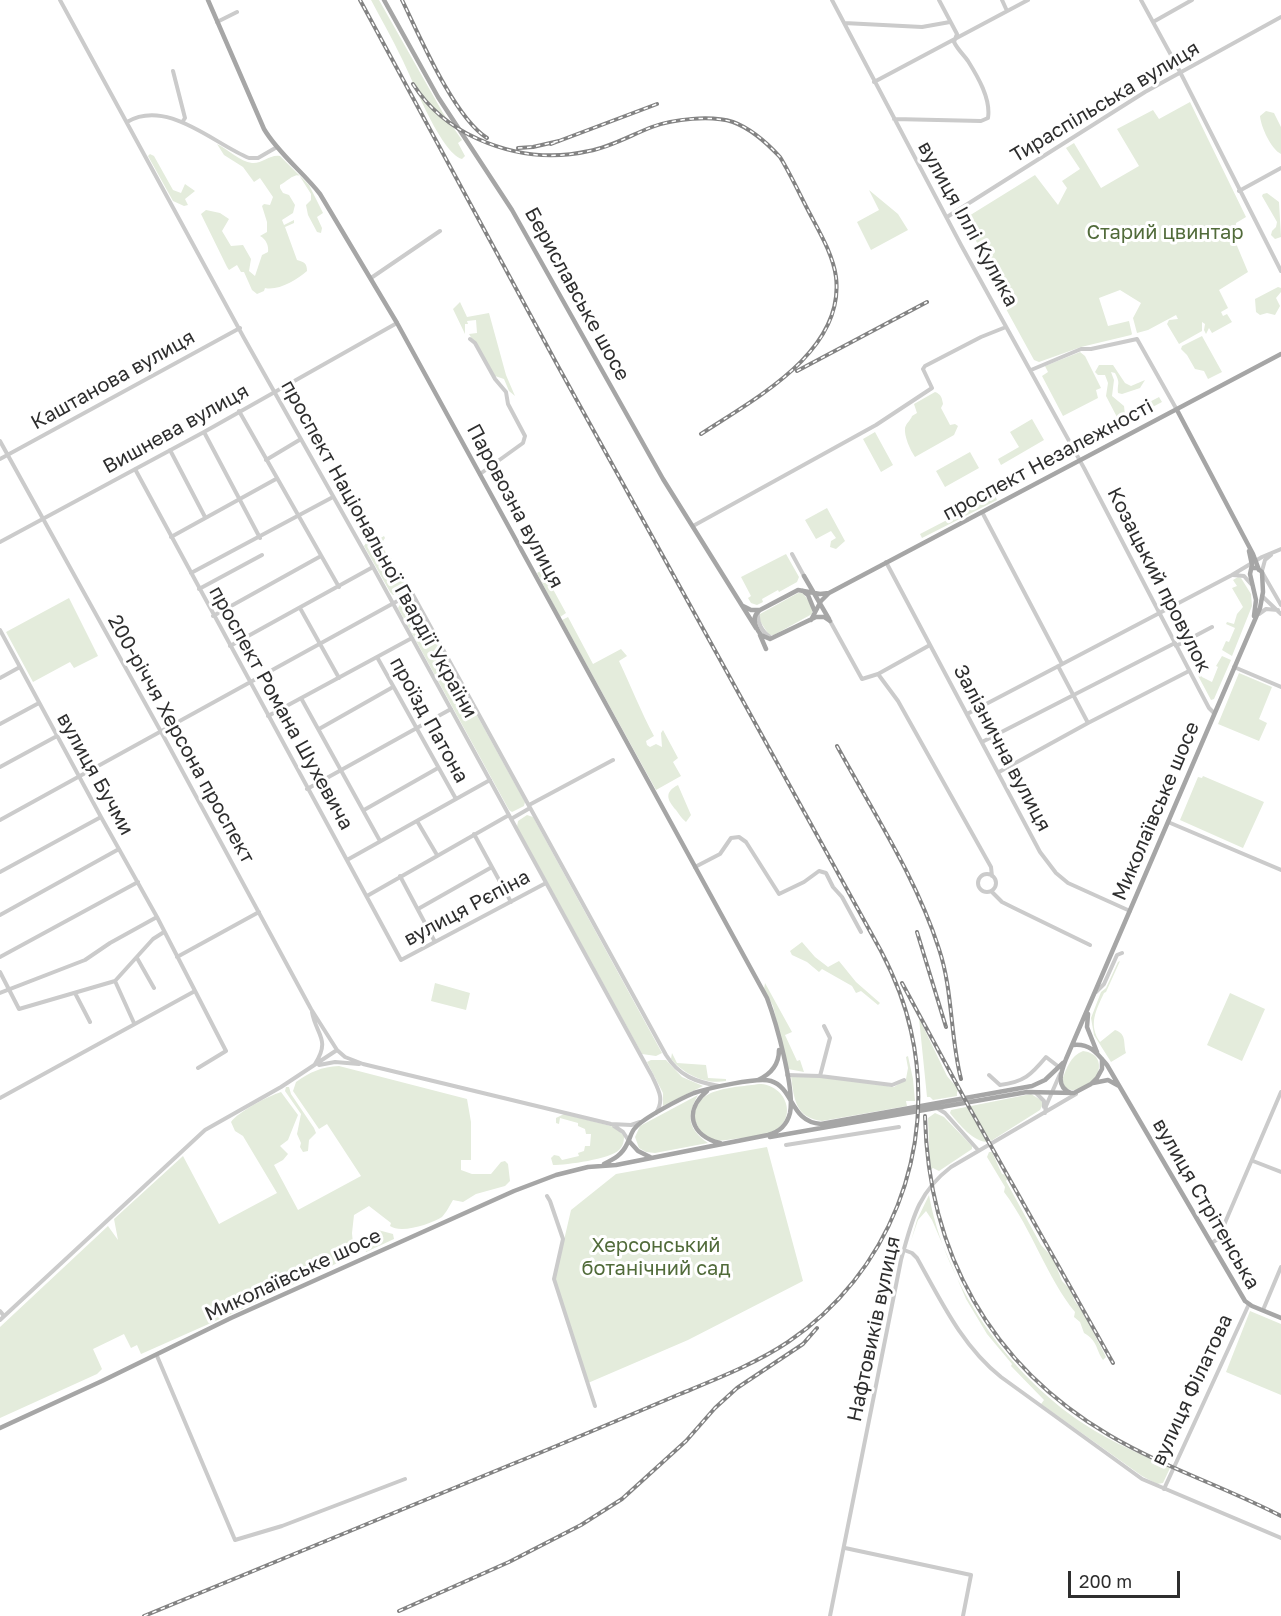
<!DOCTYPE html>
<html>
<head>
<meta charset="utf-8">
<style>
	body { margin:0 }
	#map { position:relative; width:1281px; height:1616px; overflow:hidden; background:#fff; font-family:"Golos Text",sans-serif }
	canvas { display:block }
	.scale { position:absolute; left:1068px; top:1571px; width:112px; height:27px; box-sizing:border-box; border:3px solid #2e2e2e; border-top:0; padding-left:8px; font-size:18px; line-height:21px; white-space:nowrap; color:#2e2e2e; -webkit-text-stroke:4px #fff; paint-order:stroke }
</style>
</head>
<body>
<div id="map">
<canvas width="1281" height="1616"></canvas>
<div class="scale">200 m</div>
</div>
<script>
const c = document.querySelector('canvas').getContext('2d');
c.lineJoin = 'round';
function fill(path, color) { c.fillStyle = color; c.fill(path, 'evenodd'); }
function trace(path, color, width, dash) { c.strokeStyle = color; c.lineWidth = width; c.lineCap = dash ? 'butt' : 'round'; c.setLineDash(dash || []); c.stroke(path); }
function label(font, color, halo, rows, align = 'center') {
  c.font = font + ' "Golos Text",sans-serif'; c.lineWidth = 6; c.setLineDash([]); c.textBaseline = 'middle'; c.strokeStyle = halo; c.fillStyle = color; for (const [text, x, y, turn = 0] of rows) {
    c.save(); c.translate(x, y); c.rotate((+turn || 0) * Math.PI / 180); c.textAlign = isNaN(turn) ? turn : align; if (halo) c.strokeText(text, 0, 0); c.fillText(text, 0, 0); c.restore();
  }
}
const green = new Path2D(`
	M371,0h8l64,113 19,27 -4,3 7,13 -3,3c-22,-7 -49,-79 -61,-102 -9,-19 -20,-38 -30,-57z
	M1190,102l56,115 -10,6 -1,18 13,31 -29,18 9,18 -7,4 2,4 4,-2 5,8 -20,11 -3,-5 -3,6 -2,-4 1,-6 -3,-2v9l-23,13 -12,-20 2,-4 9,-1 -2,-4 -28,15 -11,3 -4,-15 8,-15 -21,-13 -21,8 9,28 21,-5 3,13 -1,1 -50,12 -42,15 -5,-2 -57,-104 4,-3 10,17h1l-28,-51 71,-44 23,30 9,-17 -5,-7 18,-12 -14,-21 8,-5 27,45 38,-22 -22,-37 36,-19 6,9z
	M1266,111l8,2 7,14v27c-10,-5 -20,-27 -21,-38z
	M217,144c11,5 23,18 35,19 10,1 18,-9 28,-7l29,29 14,28 -6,4 5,11 -1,5 -4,-1 -9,-17 -2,-10 5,-5v-6l-12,-19c-7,0 -13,7 -19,10v3l3,5 6,2 6,10 -2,8 -11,7 2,5 10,-5v3l-9,4 12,33c7,2 10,3 10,11 -10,9 -29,20 -42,17l-1,3 -7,3 -5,-4 -8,-18h-3l-4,-7 -8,5 -2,-3 -26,-53 5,-4 14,3 9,6 -7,12 9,15 12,-1 8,14 -2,12 6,5 7,-21 6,-3c1,-6 -2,-13 -8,-16l7,-4v-10l-5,-16 2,-2 6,1 3,-8 -13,-19 -6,4 -11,-15 -19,-12z
	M150,154l4,2 19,34 8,3 4,-9 10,7 -10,8 3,6 -4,1 -11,-5 -25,-45z
	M869,190l29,24 10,16 -37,20 -14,-28 22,-12z
	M1267,193l12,9 2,35 -6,2 -4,-4 1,-4 4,-4 1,-5 -15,-26 1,-2z
	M1278,287l3,1v4l-5,6 4,8 -5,9 -8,-2 -7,2 -4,-3 -1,-13z
	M460,302l7,15 22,-4 17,62 9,21 -6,-5 -5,-12 -9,-3c-9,-16 -17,-27 -26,-42l8,-1 -1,-13 -9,1 1,3h-3v10l-12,-25z
	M1202,336l20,36 -14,7 -4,-8 -9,-2 -8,-14 -6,-6 1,-3z
	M1080,352l5,4 16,32 -5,2 2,8 -35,18 -21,-40 6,-4 -3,-6z
	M1099,365h14l12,18 6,3 14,-6 -5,8 -18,6 -4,-1c-1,-11 3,-8 -3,-20l-4,-1 3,8 -2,16 12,10 1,9 34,-18 3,5 -83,44 -2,-4 41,-23 -12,-23 2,-13 -3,-8h-7l-3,-3z
	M935,392c6,2 7,6 8,12l-2,4 9,17 5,-1 3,2 -4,9 -39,22c-5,-7 -11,-21 -10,-29 1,-5 6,-8 7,-12l5,-3 -3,-9z
	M1032,419l12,21 -43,25 -3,-6 21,-12 -9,-15z
	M875,432l18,33 -12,7 -18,-33z
	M970,452l9,16 -34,19 -9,-16z
	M995,495l2,5 -75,38 -2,-4z
	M827,508l18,33 -9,8 -6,-2 1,-6 5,-3 -5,-7 -15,8 -11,-19z
	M384,536l1,2 -4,6 5,9 3,1 17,32v4l-7,5h-6l-3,-3 -26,-46 4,-6 4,3z
	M786,554l13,23 -2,5 -18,10 -1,-2 -16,9 1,3 -6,3 -6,-2 -3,-5 3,-2 -10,-19z
	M542,570l5,3 5,-2 3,5 -7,4 18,33 -6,4 -23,-44z
	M1238,577l3,1 10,16 1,12 -20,50 -10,-6 4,-9 3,1 6,-14 -9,-4 1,-2 7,2 3,-10 6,-7 -11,-19 5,-2 -4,-6z
	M798,593h4c6,5 11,14 10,21l-38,21h-5l-9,-14v-7z
	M69,598l29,58 -24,12 -4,-6 -37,20 -27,-50z
	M406,599l7,1 112,202 -1,4 -12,6 -3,-2 -111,-202 3,-6z
	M568,617l25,47 28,-15 6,7 -8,5c12,25 22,51 35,75l-8,5 1,4 3,2 6,-3 6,3 -1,-14 2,-3 15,28 -5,4 8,14 -25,14 -94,-170z
	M1222,656l9,4 -17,39 -3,1 -16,-30 2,-1 5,8 10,5 6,-15 -2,-1z
	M1239,673l33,14 -13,32 8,4 -8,18 -41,-17z
	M1203,776l61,26 -21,46 -63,-28 18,-43 4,1z
	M678,785l13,30 -5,7c-5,-4 -7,-8 -10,-12 -9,-10 -12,-18 2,-25z
	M527,815l6,2 129,236 -6,3 -14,-2 -125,-227 1,-6z
	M802,942l13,15 13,10 11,-6 17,21 24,21 -2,2 -17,-14 -5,2 -4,-7 -30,-17 -3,3 -12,-10 -15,-7 -2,-4z
	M1120,961l-14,31 -2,1c-8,17 -16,32 -4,49l15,-12c12,4 8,12 11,23l-15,9 -17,-27 -3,-17 10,-26 5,-4 12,-26z
	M435,983l35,10 -4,17 -35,-9z
	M765,983l27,49 -7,3 12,26 3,-1 4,12 -16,-3 -15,-63 -9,-17z
	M1230,993l35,16 -23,52 -35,-16z
	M919,1018l28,58 12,14 -2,2v4l-24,4 -3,-3h-3z
	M1083,1051c15,2 19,12 14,25 -8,9 -21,18 -32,12l-3,-8c5,-12 8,-24 21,-29z
	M672,1053l5,10 29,2 2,13 18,1v2c-21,4 -42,-7 -55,-22z
	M908,1056l5,23 2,22h-9l1,5 -85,15c-27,-3 -28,-23 -31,-45h24l79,11 12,-8 2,-11 -2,-11z
	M651,1060h15l16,17 21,9 -40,20v-13l-16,-31z
	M339,1066l128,33 4,23v38h-10v10l11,4h19l10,-12 4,-1 3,3 2,17 -5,5 -29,8 -13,8 -10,-2c-3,5 -7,13 -11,17 -11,7 -41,17 -52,9l1,-3 -22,-17 -15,9 -2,18 2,22 -116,56 -97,43 -4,-9 -6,3 -7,-14 -31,15 9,20 -5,5 -97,44v-91l108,-101 10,14 -4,-21 69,-63 36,68 58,-31 -34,-57 -8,-5 -4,-9c7,-10 37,-26 50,-30l17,23 -10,25 -8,6 8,8 -5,6 -9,5 24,45 63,-34 -34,-52 -8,5 -26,-38 3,-9c14,-10 25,-15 43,-16z
	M759,1084c26,0 40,33 15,47 -11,6 -27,6 -40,8 -8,1 -19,4 -27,-1 -5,-4 -11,-13 -12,-19 -2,-33 41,-31 64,-35z
	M286,1087h3l2,7 23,34 2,5 -7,7 -1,11 -5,1 -3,-5 1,-4 -4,-9 4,-20 -16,-23z
	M1031,1094l10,6 2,4 -3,6 -49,31 -2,-4 -3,1 2,4c-15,0 -29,-18 -38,-29l1,-3z
	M698,1095c-12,21 -10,34 10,48l-53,10 -9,-1 -7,-4 -4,-11 5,-11z
	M935,1113l9,4 28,29v3l-33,22 -6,-3 -3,2 -2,-52z
	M564,1114l51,13 9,9c0,6 -1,10 -5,14 -9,9 -52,15 -66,15l-2,-7 3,-3 5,1 3,4 17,-4 -1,-3 6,-2 1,-5h5l1,-12h-5l-1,-5 -7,-3v-3l-18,-5 -1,6 -3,-1v-5z
	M767,1147l36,134 -115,59 -100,43 -33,-104 16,-69 45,-36z
	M989,1152h3l10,22 4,1 2,3 -2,3 35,64 12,13 9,23 9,9 3,10 9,12 23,45 -3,3c-8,-12 -5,-19 -19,-27l-4,-11 -6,-5 1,-5c-28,-34 -43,-83 -71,-120l1,-5 -18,-30z
	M929,1195c16,89 80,180 155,229 27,18 57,30 86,44l-7,15 -6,1 -15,-8 -101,-72 3,-4 -33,-34 1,-2 -25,-30 -21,-35 -34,-79 -6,-9 -8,9 -7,21 6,-21z
	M378,1230l15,4 1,5 -28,13 -1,-4 5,-14z
	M1250,1311l31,13v71l-55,-23z`);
const minor = new Path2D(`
	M60,0l184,338 129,229 279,509c6,13 13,23 4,37
	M832,0l129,245 123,223 116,223 9,17 5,5
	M1002,0l5,11
	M1141,0l36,66 104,205
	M217,22l20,-10
	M1153,22l39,-22
	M844,23l78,4 28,-5
	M173,71l12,47 -2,3
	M874,82l154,-82
	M894,119l87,2 7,-3c3,-19 -10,-41 -20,-57 -5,-7 -10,-11 -14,-19l3,-8 -18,-34
	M127,122c40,-24 87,22 122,36h9l19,-11
	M1239,191l42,-23
	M947,217l198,-125 136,-75
	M371,278l69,-47
	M470,339l5,4 20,36 11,13 2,12 17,32 -2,7 -43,31
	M1031,370l50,-21h10l46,-10 40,71
	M239,411l100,176
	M204,432l56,106
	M0,441l165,298 146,270 26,41 8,7 18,7 248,60 20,1 9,-3
	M170,450l35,67
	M0,459l240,-131
	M266,460l35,-21
	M135,469l266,491 145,-77
	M982,512l80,152
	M693,526l183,-101 56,-37 -9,-19 2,-3 56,-29 25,-10
	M171,537l105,-58
	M0,542l204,-110 193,-109
	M792,554l12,22
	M886,562l154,290 16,21 12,10 62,28
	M1262,571l3,-11 6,-5
	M1262,572l19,33
	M191,573l142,-76
	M1233,575l11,1 7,8
	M199,589l63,-34
	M1262,596l19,18
	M300,608l39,70
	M758,613c-1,9 4,19 12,24
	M1259,614l7,-5 12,1
	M213,616l108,-60
	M830,621l32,58 16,-5 52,-29
	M0,630l101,187 56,100 69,134 -28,17
	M230,646l143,-79
	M1176,646l36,-19
	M377,657l79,142
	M1058,666l30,57
	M1234,667l47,20
	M878,674l20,27 93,166 1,9
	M0,678l20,-11
	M301,698l79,143
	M967,714l265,-139 30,-18 19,-8
	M268,716l144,-78
	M0,724l39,-21
	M319,729l74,-42
	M982,742l193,-99
	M0,767l57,-31
	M999,772l89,-49 101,-52
	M307,789l144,-80
	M529,805l84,-45
	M364,810l74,-42
	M511,819l19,-11
	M0,820l412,-227 254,462c13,21 30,27 53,31
	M417,821l20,34
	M1168,822l113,48
	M474,834l37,68
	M347,860l143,-80
	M695,867l25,-13 11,-16 8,-1 7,5 33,52 25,-12 15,-11 7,2 7,14 9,10 19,35
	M0,872l101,-55
	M978 883a9 9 0 1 1 18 0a9 9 0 1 1-18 0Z
	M400,876l35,66
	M992,892l10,10 12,6 76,37
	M367,896l142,-81
	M418,909l74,-42
	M0,915l119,-66
	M0,957l138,-75
	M177,957l82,-45
	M137,958l17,30
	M0,972l19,37 96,-28 38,-42 11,-7
	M115,981l19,42
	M1096,992l8,-8 13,-29 5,-2
	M0,993l85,-33 25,-17 47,-26
	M75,993l15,29
	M312,1012c4,23 19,27 3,52
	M319,1065l16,-3 24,2
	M787,1075l33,1 72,9 12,-5
	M989,1075l11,10c24,-3 31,-10 46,-28l13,10
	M820,1076l10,-38 -6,-12
	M1035,1092l9,9v6
	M0,1098l195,-107
	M937,1108l8,5 33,37
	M1045,1113l1,-7 14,-32
	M614,1126l9,6 6,9
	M786,1145l113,-18
	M1253,1161l28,11
	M547,1196l3,5 13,38 -9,40 41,127
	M1213,1242l5,-3 63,-147
	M904,1250l8,3 5,5c24,43 45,88 84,119l141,102 139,59
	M1263,1310l18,-43
	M0,1311l4,5
	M0,1320l205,-190 76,-43 56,-37
	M157,1356l78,184 47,-14 123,-47
	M1164,1489l85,-185
	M845,1548l126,27 -8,41
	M830,1616l71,-356c11,-39 16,-67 50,-93l125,-73`);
const major = new Path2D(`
	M384,0l54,97 74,113 151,269 93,149
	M1177,410l76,144 6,16
	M1249,551l3,14 -2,9 6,26 -2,16
	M804,576l25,43
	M803,591l5,4 7,17
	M829,593l-9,1 -22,-4 -38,20c-9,7 -5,17 1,25l9,4 46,-22h8l6,4
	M743,606l8,4h9
	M811,620l10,-19 8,-8 452,-239
	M760,635l6,14
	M1088,1014l-1,13 10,25
	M1073,1045c17,-2 24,8 34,20l138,236 7,5 29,12
	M758,1080c13,-6 21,-15 21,-30
	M1093,1083l15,-3 11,6
	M707,1091c-24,20 -16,45 13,52
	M1071,1093c-16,-6 -10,-21 -5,-34l194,-451 3,-16 -1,-20 -5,-4h-5
	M770,1137l257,-45 47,1 17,-9 6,-6 5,-9v-10
	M629,1141l9,10 12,6
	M604,1164c10,-5 18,-9 23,-20 3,-5 4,-12 8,-16 8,-10 47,-30 59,-35 15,-5 63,-16 77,-12 23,7 19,41 50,43l211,-38 13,-6 18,-17
	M0,1428l102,-47 129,-63 283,-127 42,-16 32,-8 28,-2 152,-30c11,-3 19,-10 22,-22 5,-24 -14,-91 -23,-115l-370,-675 -77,-129c-17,-22 -42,-41 -56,-65l-56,-129`);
const rail = new Path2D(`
	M402,0c18,37 52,117 85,138
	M413,84c16,25 38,43 65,55 36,16 72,21 111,12 22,-4 42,-16 63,-24 21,-8 59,-12 81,-5 19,7 34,21 47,35 11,18 20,38 30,57 10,19 23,41 26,63 9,75 -82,122 -135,157
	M551,144l106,-40
	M518,148l15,-1 26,-6
	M797,371l130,-69
	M837,746c36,66 79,131 102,203 14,42 11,87 22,130
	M917,932l29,95
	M902,983l67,124 144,256
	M925,1116c3,136 65,249 184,319 54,32 116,52 172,81
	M399,1611l110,-49 72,-37 41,-26 64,-58 29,-33 22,-20 66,-44 14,-16
	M144,1616c122,-50 244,-101 366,-151 57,-23 113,-47 170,-71 36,-15 75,-30 108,-52 101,-68 150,-192 123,-311 -6,-28 -17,-55 -30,-80l-322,-583 -199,-368`);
const streetNames = [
	["Тираспільська вулиця",1105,102,-31],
	["вулиця Іллі Кулика",968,224,61],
	["Бериславське шосе",577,294,61],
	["Каштанова вулиця",113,380,-29],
	["Вишнева вулиця",176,429,-29],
	["проспект Незалежності",1048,460,-28],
	["Паровозна вулиця",515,506,62],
	["проспект Національної Гвардії України",379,549,61],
	["Козацький провулок",1159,580,63],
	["проспект Романа Шухевича",281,708,61],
	["проїзд Патона",429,720,61],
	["200-річчя Херсона проспект",181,739,61],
	["Залізнична вулиця",1002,748,62],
	["вулиця Бучми",95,774,61],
	["Миколаївське шосе",1156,811,-67],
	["вулиця Рєпіна",467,908,-28],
	["вулиця Стрітенська",1206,1204,60],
	["Миколаївське шосе",293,1275,-25],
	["Нафтовиків вулиця",874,1329,-78],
	["вулиця Філатова",1192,1390,-65]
];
const parkNames = [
	["Старий цвинтар",1165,233],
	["Херсонський",656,1246],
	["ботанічний сад",656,1269]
];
fill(green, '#e4ecdc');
trace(minor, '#cbcbcb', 4);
trace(major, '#a6a6a6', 4.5);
trace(rail, '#838383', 4);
trace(rail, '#fff', 1.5, [4.5]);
label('20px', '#2e2e2e', '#fff', streetNames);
label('20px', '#516b3a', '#fff', parkNames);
</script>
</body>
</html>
